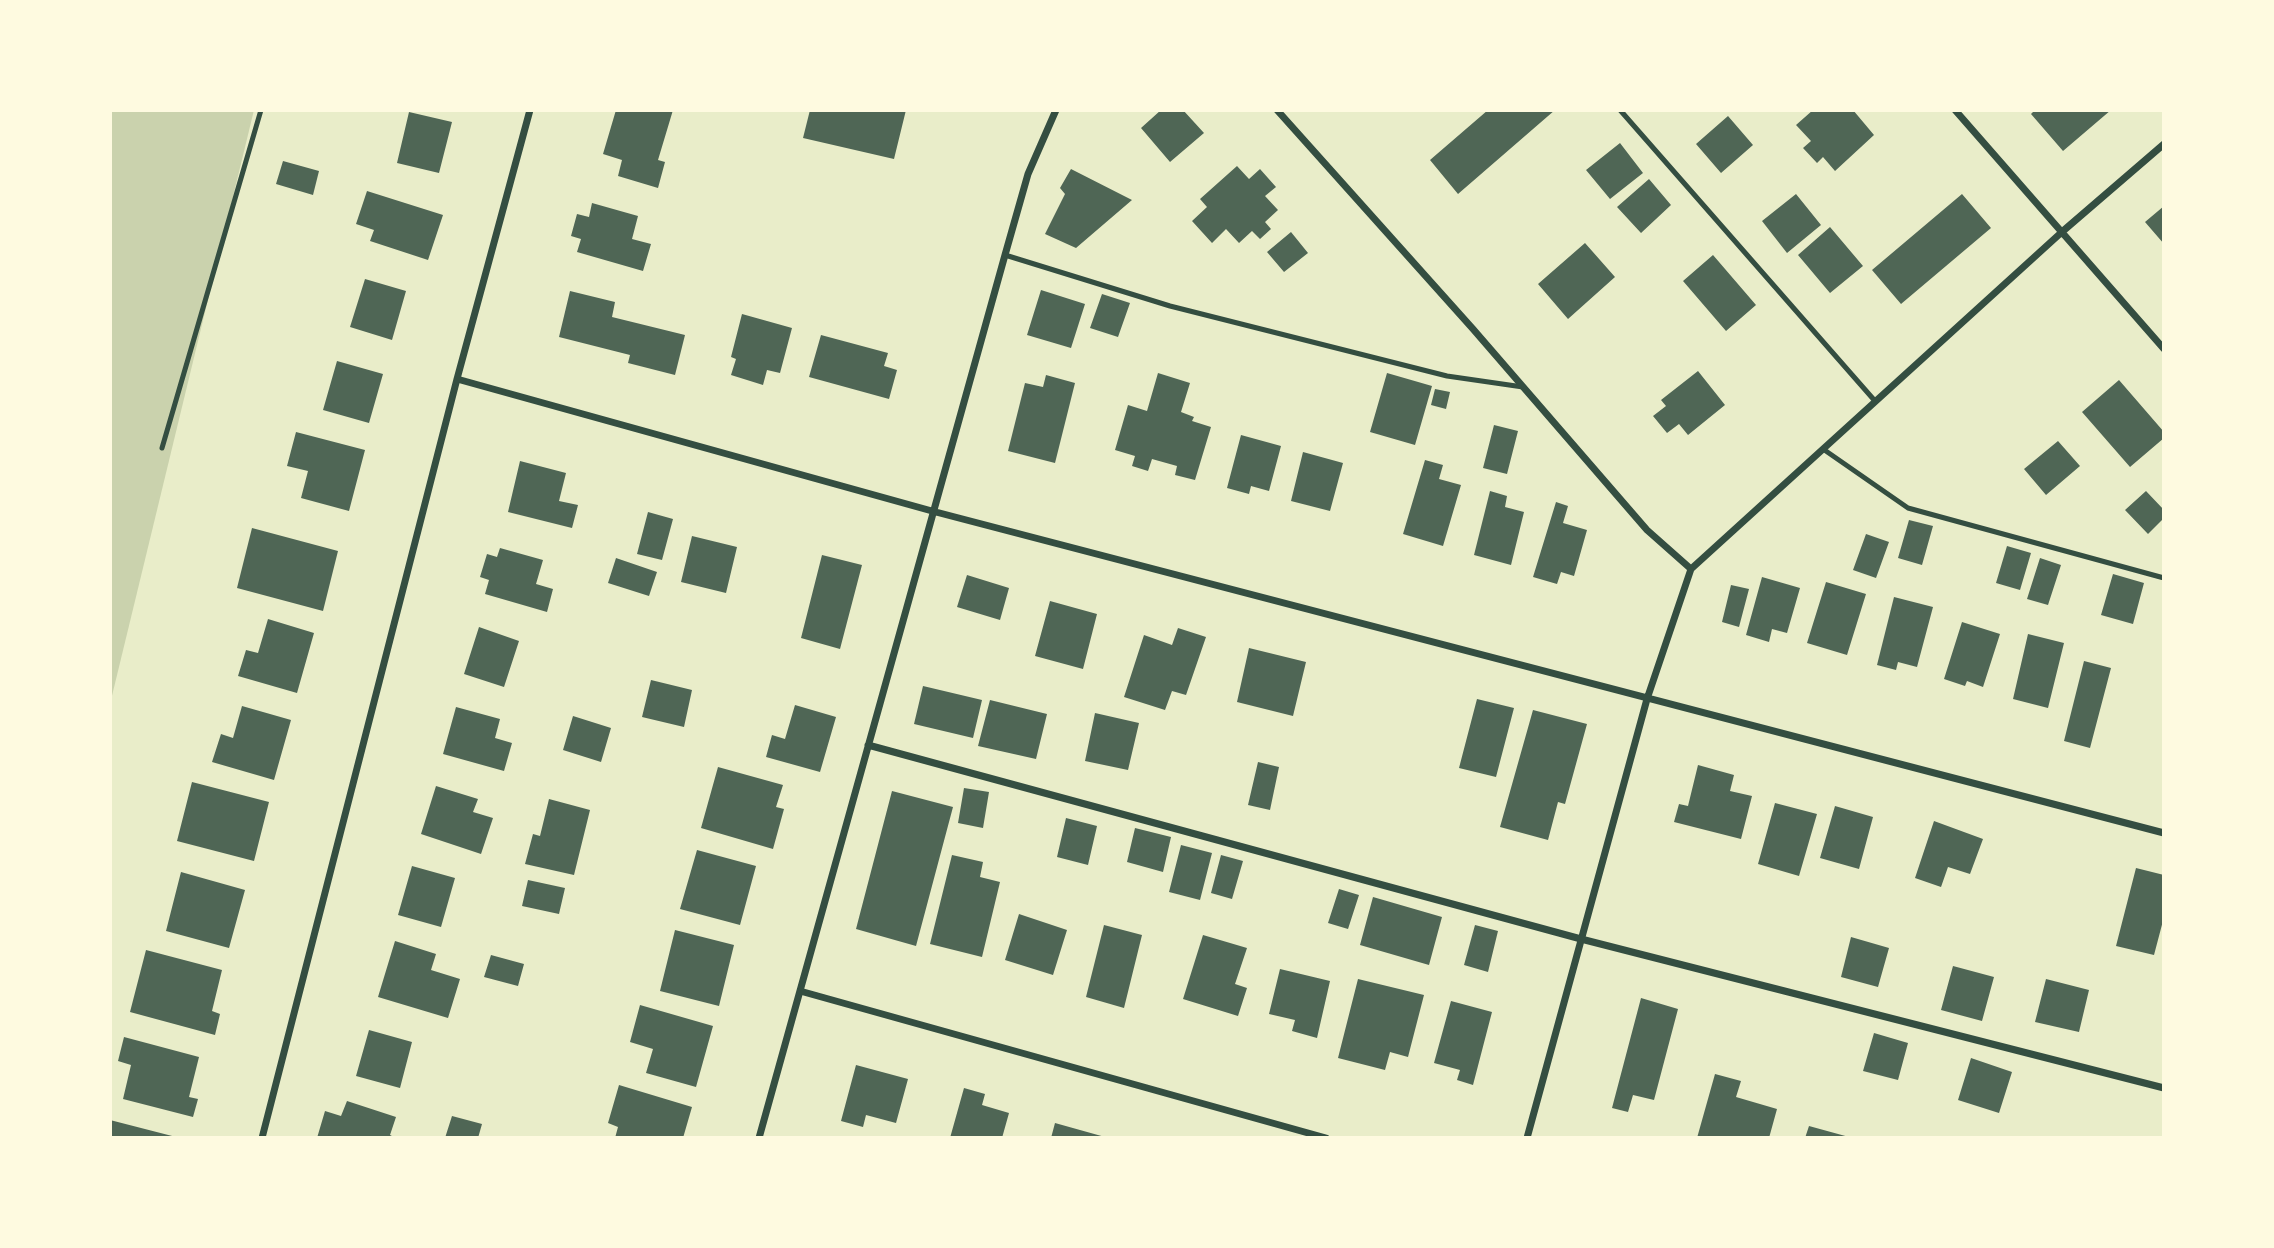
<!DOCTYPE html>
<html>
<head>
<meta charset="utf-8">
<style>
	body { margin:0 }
	#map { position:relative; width:2274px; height:1248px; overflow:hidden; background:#e9edc9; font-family:"DM Sans",sans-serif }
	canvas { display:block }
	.frame { position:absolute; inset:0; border:112px solid #fefae0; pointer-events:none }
</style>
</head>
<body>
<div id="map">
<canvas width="2274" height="1248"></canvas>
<div class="frame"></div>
</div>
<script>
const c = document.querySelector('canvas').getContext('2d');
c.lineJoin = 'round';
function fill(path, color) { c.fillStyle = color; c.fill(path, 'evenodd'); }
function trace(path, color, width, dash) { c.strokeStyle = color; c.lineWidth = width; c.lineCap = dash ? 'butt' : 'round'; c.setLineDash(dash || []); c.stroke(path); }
const green = new Path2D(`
	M110,110h144l-144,594z`);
const building = new Path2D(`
	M616,110h57l-15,50 7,2 -7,26 -40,-12 4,-16 -19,-6z
	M810,110h96l-12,49 -91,-21z
	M1161,110h22l21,23 -34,29 -29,-34z
	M1488,110h67l-97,84 -28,-34z
	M1813,110h40l21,25 -39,36 -12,-14 -6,6 -14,-15 8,-7 -15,-16z
	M2035,110h76l-48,41 -32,-37z
	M409,112l43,10 -13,51 -42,-10z
	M1728,116l25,29 -32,28 -25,-29z
	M1620,143l23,30 -33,26 -24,-29z
	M283,161l36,10 -6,24 -37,-11z
	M1237,166l12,13 11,-10 16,18 -11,9 13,14 -13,12 6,7 -11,10 -8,-8 -13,12 -13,-14 -14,14 -20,-22 15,-14 -7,-8z
	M1071,169l61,31 -56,48 -31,-14 20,-40 -5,-6z
	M1649,179l22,26 -30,28 -24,-26z
	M367,191l76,24 -15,45 -58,-19 4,-11 -18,-6z
	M1796,194l25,31 -34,28 -25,-32z
	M1962,194l29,34 -90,76 -29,-34z
	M592,203l46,13 -6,23 19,5 -8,27 -66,-19 4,-13 -10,-3 6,-22 12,3z
	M2164,206v38l-19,-22z
	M1830,227l33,39 -33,27 -32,-38z
	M1291,232l17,21 -24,19 -17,-20z
	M1585,243l30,34 -47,42 -30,-35z
	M1713,255l43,50 -30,26 -43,-50z
	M365,279l41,12 -14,49 -42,-13z
	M1041,290l44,14 -14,44 -44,-13z
	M570,291l45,11 -3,15 73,18 -10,40 -47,-12 2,-8 -71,-18z
	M1102,294l28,9 -12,34 -28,-9z
	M742,314l50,14 -12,45 -13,-3 -4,15 -32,-10 5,-16 -5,-2z
	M821,335l67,18 -4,13 13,4 -8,29 -80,-22z
	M337,361l46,13 -14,49 -46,-13z
	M1698,371l27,34 -37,30 -9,-11 -12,9 -14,-17 13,-10 -5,-6z
	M1158,373l32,10 -9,29 13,5 -2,4 19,6 -16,53 -20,-5 2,-9 -25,-7 -4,12 -16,-5 3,-10 -20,-6 13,-45 19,6z
	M1387,373l45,13 -17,59 -45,-13z
	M1046,375l29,8 -20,80 -47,-12 17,-68 18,4z
	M2119,380l45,52v6l-34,29 -48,-55z
	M1435,389l15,3 -4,17 -15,-4z
	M1494,425l24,6 -11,43 -24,-6z
	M296,432l69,18 -16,61 -48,-13 7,-27 -21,-5z
	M1241,435l40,11 -12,45 -18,-5 -2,8 -22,-6z
	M2058,441l22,25 -34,29 -22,-26z
	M1303,452l40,11 -13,48 -39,-10z
	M1425,460l18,5 -4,14 22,6 -18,61 -40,-12z
	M520,461l46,12 -7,28 19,4 -6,23 -64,-16z
	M1490,491l17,5 -2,11 19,5 -13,53 -37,-10z
	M2146,491l18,19v8l-16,16 -23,-24z
	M1556,502l12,4 -5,17 24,7 -13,46 -13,-4 -4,12 -24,-7z
	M648,512l25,7 -11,41 -25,-6z
	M1909,520l24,6 -11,39 -24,-7z
	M252,528l86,23 -15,60 -86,-23z
	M1866,534l23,8 -13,36 -23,-8z
	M692,536l45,11 -11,46 -45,-11z
	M2007,546l24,7 -11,37 -24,-7z
	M500,548l43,12 -7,24 17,5 -6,23 -62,-18 4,-14 -9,-3 7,-23 10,3z
	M822,555l40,10 -22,84 -39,-11z
	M616,558l41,14 -8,24 -41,-13z
	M2040,558l21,7 -13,40 -21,-6z
	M2113,574l31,9 -11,41 -32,-9z
	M967,575l42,13 -9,32 -43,-13z
	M1762,577l38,11 -13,45 -15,-4 -3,13 -23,-7z
	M1826,582l40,12 -19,61 -40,-12z
	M1731,585l18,4 -10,38 -17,-5z
	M1894,597l39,10 -16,60 -19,-5 -2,8 -19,-5z
	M1050,601l47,13 -14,55 -48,-13z
	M268,619l46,14 -17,60 -59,-17 8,-26 12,3z
	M1962,622l38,12 -17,53 -16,-6 -2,5 -21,-7z
	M479,627l40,14 -15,46 -40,-13z
	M1178,628l28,9 -20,58 -14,-4 -7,19 -41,-13 20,-62 28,10z
	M2028,634l36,9 -16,65 -35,-9z
	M1249,648l57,14 -13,54 -56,-14z
	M2084,661l27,7 -21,80 -26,-7z
	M651,680l41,10 -8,37 -42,-10z
	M923,686l59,14 -9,38 -59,-14z
	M1477,699l37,9 -18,69 -37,-9z
	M990,700l57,14 -11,45 -58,-13z
	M795,705l41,12 -16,55 -54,-15 6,-22 13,4z
	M242,706l49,14 -17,60 -62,-18 9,-28 12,4z
	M456,707l44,12 -5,19 17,5 -8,28 -61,-17z
	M1533,710l54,14 -22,80 -7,-2 -10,38 -48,-13z
	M1095,713l44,10 -11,47 -43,-9z
	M573,716l38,12 -10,34 -38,-12z
	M1258,762l21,5 -9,43 -22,-5z
	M1698,765l36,10 -4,16 22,5 -11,43 -67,-17 5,-18 9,2z
	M718,767l65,18 -7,22 8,2 -11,40 -72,-21z
	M192,782l77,20 -15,59 -77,-20z
	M436,786l42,13 -5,13 20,6 -12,36 -60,-20z
	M964,788l25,4 -6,36 -25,-5z
	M892,791l61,16 -37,139 -60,-17z
	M549,799l41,11 -16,65 -49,-11 8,-30 7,2z
	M1775,803l42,11 -18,62 -41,-12z
	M1835,806l38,11 -14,52 -39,-11z
	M1066,818l31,8 -9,39 -31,-8z
	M1934,821l49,18 -13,35 -22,-7 -7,20 -26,-9z
	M1135,828l36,9 -8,35 -36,-10z
	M1181,845l31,8 -12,47 -31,-8z
	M697,850l59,16 -16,59 -60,-16z
	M952,855l31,7 -3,15 20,5 -18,75 -52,-13z
	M1221,855l22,6 -11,38 -21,-6z
	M412,866l43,12 -14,49 -43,-12z
	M2136,868l28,7v42l-10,38 -38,-9z
	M181,872l64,18 -16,58 -63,-17z
	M528,880l37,8 -6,26 -37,-8z
	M1339,889l20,6 -11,34 -20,-6z
	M1373,897l69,20 -13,48 -69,-20z
	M1019,914l48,16 -14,45 -48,-15z
	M1104,925l38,10 -18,73 -38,-11z
	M1475,925l23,6 -10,41 -24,-7z
	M675,930l59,15 -15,61 -59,-15z
	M1203,935l44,13 -12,36 12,4 -9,28 -55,-17z
	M1851,937l38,11 -11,39 -37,-10z
	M395,941l41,13 -5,16 29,9 -12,39 -70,-21z
	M146,950l76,20 -10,41 8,3 -5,21 -85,-23z
	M491,955l33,9 -6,22 -34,-9z
	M1953,966l41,11 -12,44 -41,-11z
	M1280,969l50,12 -13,57 -25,-7 3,-11 -26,-6z
	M1358,979l66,16 -16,62 -18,-5 -5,18 -47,-12z
	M2046,979l43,11 -10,42 -44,-10z
	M1641,998l37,11 -24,91 -21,-5 -5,17 -16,-4z
	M1451,1001l41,11 -19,73 -16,-5 3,-10 -26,-7z
	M640,1005l73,21 -17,61 -50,-14 7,-24 -23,-7z
	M369,1030l43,12 -12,46 -44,-12z
	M1874,1033l34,10 -10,37 -35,-9z
	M124,1037l75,20 -10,40 9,2 -5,18 -70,-18 8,-34 -13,-4z
	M1971,1058l41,14 -13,41 -41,-13z
	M856,1065l52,14 -12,44 -30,-8 -3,12 -22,-6z
	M1715,1074l26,7 -5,16 41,12 -8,29h-72z
	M619,1085l73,22 -9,31h-68l3,-11 -10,-4z
	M964,1088l21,6 -3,11 27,8 -7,25h-52z
	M347,1101l49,16 -6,18 6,3h-79l8,-27 16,5z
	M452,1116l30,8 -4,14h-33z
	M110,1120l66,17 -1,1h-65z
	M1055,1123l50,14v1h-54z
	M1809,1126l40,11 -1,1h-43z`);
const service = new Path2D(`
	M1620,110l255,291
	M1005,255l165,51 277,70 76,11
	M162,448l99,-338
	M1823,449l85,59 256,70`);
const minor = new Path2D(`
	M1277,110l196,219 174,201 44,39
	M1955,110l209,239
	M457,379l475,132 1232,322
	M868,745l713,194 583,149
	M800,991l526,147
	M262,1138l195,-759 73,-269
	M759,1138l246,-883 23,-81 28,-64
	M1527,1138l120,-439 44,-130 372,-338 101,-87`);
fill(green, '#cad2ad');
fill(building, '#4f6655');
trace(service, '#344e41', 5);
trace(minor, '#344e41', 7);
</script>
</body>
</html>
